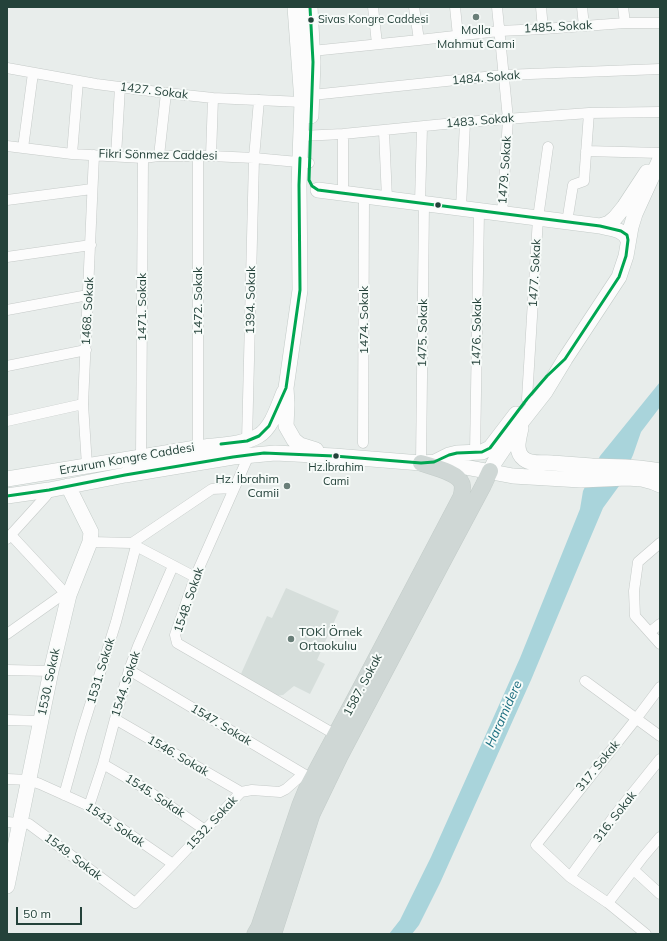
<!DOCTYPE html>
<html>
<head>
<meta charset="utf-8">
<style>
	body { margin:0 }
	#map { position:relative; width:667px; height:941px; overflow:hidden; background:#e8edeb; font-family:Mulish,sans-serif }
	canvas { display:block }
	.frame { position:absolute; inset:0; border:8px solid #24423a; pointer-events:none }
	.scale { position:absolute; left:16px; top:907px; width:66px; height:18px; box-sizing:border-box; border:2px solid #24423a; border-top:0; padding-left:5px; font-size:12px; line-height:14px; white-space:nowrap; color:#24423a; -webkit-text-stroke:3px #f7fbf9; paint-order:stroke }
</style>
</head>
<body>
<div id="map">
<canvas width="667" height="941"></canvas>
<div class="frame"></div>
<div class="scale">50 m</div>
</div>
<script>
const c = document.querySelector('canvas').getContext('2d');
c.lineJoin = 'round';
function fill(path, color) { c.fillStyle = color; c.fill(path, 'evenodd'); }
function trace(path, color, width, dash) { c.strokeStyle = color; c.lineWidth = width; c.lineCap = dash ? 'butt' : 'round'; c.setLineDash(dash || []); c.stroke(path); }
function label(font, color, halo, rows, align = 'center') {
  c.font = font + ' Mulish,sans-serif'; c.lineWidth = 4; c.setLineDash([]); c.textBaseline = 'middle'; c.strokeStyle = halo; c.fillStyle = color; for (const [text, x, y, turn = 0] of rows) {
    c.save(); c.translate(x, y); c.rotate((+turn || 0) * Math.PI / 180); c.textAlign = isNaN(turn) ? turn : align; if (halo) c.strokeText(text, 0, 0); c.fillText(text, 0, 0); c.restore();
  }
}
const built = new Path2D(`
	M286,588l53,23 -22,49 8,4 -15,30 -16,-8 -11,9 -7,1 -36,-20 27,-60 5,2z`);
const water = new Path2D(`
	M660,382v25l-19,25 -8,23 -14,31 -16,22 -14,33 -58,139 -91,203 -21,42 -7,9h-23l11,-14 31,-63 89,-199 60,-149 3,-18 17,-35z`);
const street = new Path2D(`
	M373,7l4,37
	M414,7l5,33
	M455,7l3,29
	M497,7l11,112 -6,95
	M541,7l2,22
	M582,7l2,19
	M623,7l2,16
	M312,51l107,-11 80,-9 44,-2 82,-6h35
	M7,68l89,16 70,9 47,5 89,4
	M312,95l192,-20 156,-6
	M384,131l3,68
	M301,136l42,-2 122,-12 124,-9 71,-1
	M7,146l65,8 71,4 16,-2h52l43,2 55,5
	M23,148l10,-75
	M586,151l74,2
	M72,154l6,-73
	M116,156l4,-69
	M159,156l7,-63
	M211,156l2,-58
	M343,193v-59
	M7,200l85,-11
	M420,203l2,-76
	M461,208l4,-86
	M567,222l6,-37 11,-4 5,-68
	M7,257l84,-12
	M7,310l81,-15
	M7,366l79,-16
	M527,399l11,-181 10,-71
	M7,421l76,-17
	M247,441l7,-283 5,-58
	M363,443l1,-247
	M198,447v-291
	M475,453l4,-242
	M249,455l-54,122 -20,58 2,8 159,92
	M141,457l2,-299
	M421,463l3,-259
	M87,466l-4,-62 11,-249
	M11,535l54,58
	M7,539l39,-43 3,-6
	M90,542l42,1 4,3 59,31
	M132,543l80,-54 22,-1
	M660,543l-22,19 -4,29 1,25 25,28
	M650,632l10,-8
	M7,634l58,-41 4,2
	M7,670l44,1
	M129,670l178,106
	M585,681l75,55
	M115,719l126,73
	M7,720l34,1
	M103,764l41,24 61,42
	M7,779l22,1 11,4 49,22 84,58
	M64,795l17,-61 35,-112 20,-76
	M89,806l14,-42 12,-45 14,-49 9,-24 35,-80
	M7,822l22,2 106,79 38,-39 68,-72 11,-2 28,2 6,-3 17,-15
	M634,869l2,3 24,22
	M570,877l45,-62 45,-56
	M608,903l35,-46 17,-20
	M646,934l-38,-31 -38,-26 -34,-32 100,-126 24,-32`);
const secondary = new Path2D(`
	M295,7l7,95 -3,83 1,105 -14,98 1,16 -1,22 8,14 6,5 16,5
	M310,7l3,55 -2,54
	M318,190l282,36c11,3 24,3 28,14
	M600,226l9,-3 6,-5 9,-11 23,-35
	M521,428c-2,10 -7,23 3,31 8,6 19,3 28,4 13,1 27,2 40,3 23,1 45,0 68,5
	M435,462l14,-7 8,-2 25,-1 8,-4 26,-34
	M490,471l4,-8 29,-43 22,-28 20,-33 54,-82 7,-21 5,-29 4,-13 25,-55
	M7,479c63,-10 126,-21 189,-31 18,-3 47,-3 62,-12 14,-8 20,-30 26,-44
	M7,496l42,-6 76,-15 108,-18 42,-4 59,3 87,7 17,-1 75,14 68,4 46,-2 15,1 11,3 7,3
	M7,886l44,-215 18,-76 21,-53 1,-10 -23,-46`);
const primary = new Path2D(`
	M255,934l4,-7 41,-122 7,-17 52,-97 102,-194c1,-4 2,-9 1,-13 -4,-12 -29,-17 -41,-21
	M273,934l2,-5 37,-115 28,-58 103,-195 40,-75 7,-15`);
const bus1 = new Path2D(`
	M221,444l26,-3 12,-5 10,-10 17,-38 14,-98 -1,-105 1,-27
	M7,496l42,-6 76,-15 108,-18 31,-4 70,3 87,7 13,-1 15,-7 8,-2 25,-1 8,-4 37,-49 20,-23 18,-17 54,-82 7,-21 2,-16 -1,-5 -6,-4 -21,-5 -282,-36 -6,-4 -3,-6 4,-118 -3,-55`);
const markers = [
	[476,17,4,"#697e78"],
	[311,20,3.5,"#24423a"],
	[438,205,3.5,"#24423a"],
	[336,456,3.5,"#24423a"],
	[287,486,4,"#697e78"],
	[291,639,4,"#697e78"]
];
const busNames = [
	["Sivas Kongre Caddesi",318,20],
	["Hz.İbrahim",336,468,"center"],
	["Cami",336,482,"center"]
];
const streetNames = [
	["1485. Sokak",558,27,-3],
	["1484. Sokak",486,78,-5],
	["1427. Sokak",154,91,7],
	["1483. Sokak",480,121,-5],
	["Fikri Sönmez Caddesi",158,155,1],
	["1479. Sokak",505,170,-86],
	["1477. Sokak",535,273,-87],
	["1394. Sokak",251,300,-89],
	["1472. Sokak",198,301,-90],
	["1471. Sokak",142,307,-90],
	["1468. Sokak",88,311,-87],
	["1474. Sokak",364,320,-90],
	["1476. Sokak",477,332,-89],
	["1475. Sokak",423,333,-89],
	["Erzurum Kongre Caddesi",127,459,-10],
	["1548. Sokak",189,600,-71],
	["1531. Sokak",101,671,-73],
	["1530. Sokak",49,682,-78],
	["1544. Sokak",126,684,-72],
	["1587. Sokak",363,685,-62],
	["1547. Sokak",221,725,31],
	["1546. Sokak",178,756,30],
	["317. Sokak",598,766,-51],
	["1545. Sokak",155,796,33],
	["316. Sokak",615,817,-52],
	["1532. Sokak",212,823,-47],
	["1543. Sokak",115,825,34],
	["1549. Sokak",73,857,37]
];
const poiNames = [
	["Molla",476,30],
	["Mahmut Cami",476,44],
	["Hz. İbrahim",279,479,"right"],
	["Camii",279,493,"right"],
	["TOKİ Örnek",299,632,"left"],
	["Ortaokulıu",299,646,"left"]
];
const waterNames = [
	["Haramidere",504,714,-66]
];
fill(built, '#d6dedb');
fill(water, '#a9d4db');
trace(street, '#c5cac8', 11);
trace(secondary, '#c3cbc8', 16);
trace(primary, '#c3ccc9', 17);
trace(street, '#fcfcfc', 10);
trace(secondary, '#fcfcfc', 15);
trace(primary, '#cfd7d5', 16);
trace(bus1, '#00a651', 3);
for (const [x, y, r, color] of markers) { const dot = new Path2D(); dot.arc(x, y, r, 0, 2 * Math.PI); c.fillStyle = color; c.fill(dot); trace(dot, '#f7fbf9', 1.5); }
label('11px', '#24423a', '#f7fbf9', busNames, 'left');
label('12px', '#24423a', '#f7fbf9', streetNames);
label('12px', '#24423a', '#f7fbf9', poiNames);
label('italic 13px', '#1c6f80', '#f7fbf9', waterNames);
</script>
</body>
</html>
